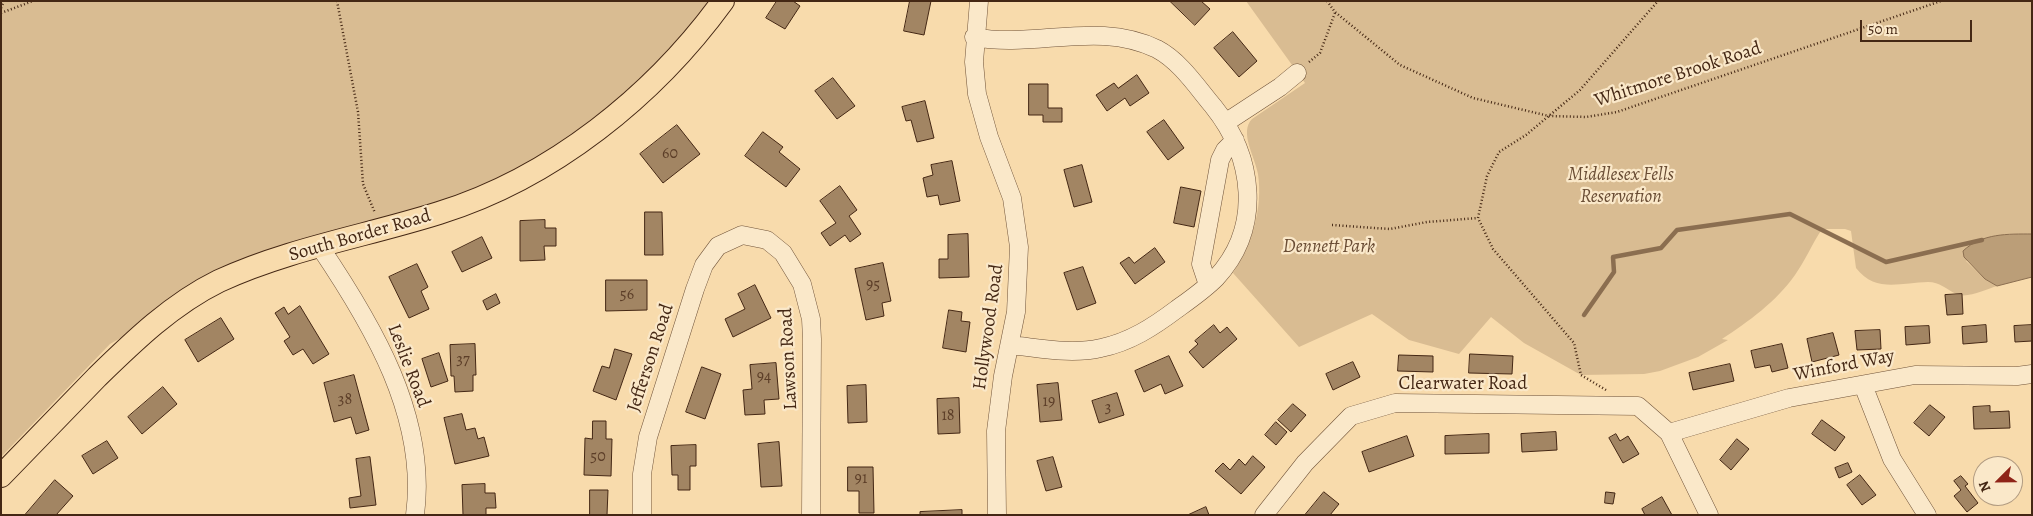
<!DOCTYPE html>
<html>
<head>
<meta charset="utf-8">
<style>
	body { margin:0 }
	#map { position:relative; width:2033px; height:516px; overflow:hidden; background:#f8dbac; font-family:Alegreya,serif }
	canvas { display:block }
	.frame { position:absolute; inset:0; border:2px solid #442714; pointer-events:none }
	.north { position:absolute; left:1973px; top:456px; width:50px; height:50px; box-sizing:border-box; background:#fae8c9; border:1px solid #b19b81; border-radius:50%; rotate:247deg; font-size:14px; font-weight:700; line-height:20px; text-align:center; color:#442714 }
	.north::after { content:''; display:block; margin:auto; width:18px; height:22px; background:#8f2418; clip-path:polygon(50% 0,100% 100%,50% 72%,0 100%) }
	.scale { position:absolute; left:1860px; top:20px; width:112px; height:22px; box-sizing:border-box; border:2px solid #442714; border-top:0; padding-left:6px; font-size:15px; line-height:18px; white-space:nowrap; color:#442714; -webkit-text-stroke:4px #fae8c9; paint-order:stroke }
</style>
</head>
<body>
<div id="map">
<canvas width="2033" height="516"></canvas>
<div class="frame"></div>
<div class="north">N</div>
<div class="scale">50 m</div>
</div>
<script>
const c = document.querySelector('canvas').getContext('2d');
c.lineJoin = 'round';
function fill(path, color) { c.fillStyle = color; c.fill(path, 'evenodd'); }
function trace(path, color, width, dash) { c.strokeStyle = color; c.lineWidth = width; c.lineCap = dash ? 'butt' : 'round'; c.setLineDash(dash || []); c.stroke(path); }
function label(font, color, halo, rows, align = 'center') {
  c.font = font + ' Alegreya,serif'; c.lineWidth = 4.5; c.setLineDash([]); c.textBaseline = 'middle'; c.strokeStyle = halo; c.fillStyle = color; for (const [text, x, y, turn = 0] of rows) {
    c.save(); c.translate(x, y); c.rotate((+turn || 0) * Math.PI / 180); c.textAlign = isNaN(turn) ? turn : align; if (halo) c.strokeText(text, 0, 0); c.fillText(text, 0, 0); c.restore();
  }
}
const green = new Path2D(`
	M1,1h707l-26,35 -55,56 -69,53 -56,34 -54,21 -247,78 -37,24 -40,34 -14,8 -109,113z
	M1246,1h786v233l-32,1 -34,26 19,18 12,7c-10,3 -30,13 -41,8 -10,-5 -16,-12 -28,-12 -26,0 -52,12 -72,-14l-5,-37 -6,-2h-23c-10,15 -17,32 -27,46 -18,26 -47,47 -73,64l6,1 -30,17 -38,14 -16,3 -63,1 -57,-32 -33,-26 -32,37 -50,-14 -37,-26 -73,33 -66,-74c19,-30 30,-64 25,-99 -3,-17 -19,-42 -6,-55l53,-36z`);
const water = new Path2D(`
	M2032,234v43l-35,9 -12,-7 -21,-22 -1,-6c19,-18 45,-17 69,-17z`);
const stream = new Path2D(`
	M1584,315l30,-43 -1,-15 48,-9 16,-18 113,-16 96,48 96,-22`);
const building = new Path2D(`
	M777,1h16l7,5 -15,23 -19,-11z
	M910,1h21l-7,34 -20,-4z
	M1170,1h31l9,8 -15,16z
	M1233,32l24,29 -18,16 -25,-29z
	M1137,75l12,18 -19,13 -5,-8 -18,13 -11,-16 18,-12 4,5z
	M833,78l22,28 -18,13 -22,-28z
	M1029,84h19v24h14v14h-19v-7h-14z
	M925,101l9,37 -17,4 -6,-22 -5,1 -4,-14z
	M1164,120l20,28 -16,12 -21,-28z
	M677,125l23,29 -37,29 -23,-29z
	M763,132l20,15 -4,5 21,17 -14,18 -41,-31z
	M952,161l8,40 -20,4 -2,-10 -11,2 -4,-19 10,-3 -2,-10z
	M1082,165l10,37 -18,5 -10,-37z
	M840,186l17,24 -8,6 12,18 -11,8 -5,-7 -15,11 -9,-13 15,-10 -16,-22z
	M1181,187l20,4 -7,36 -20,-4z
	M645,212h17l1,43h-18z
	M545,220v8h11v18h-12l1,14 -25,1v-40z
	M968,234l1,43 -30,1v-19h9v-24z
	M482,237l10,21 -30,14 -10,-20z
	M1155,248l10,14 -30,22 -15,-21 9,-6 5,6z
	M883,263l8,38 -9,2 2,13 -18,4 -11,-51z
	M417,264l11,23 -7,4 8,18 -20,9 -20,-41z
	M1083,267l13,36 -19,7 -13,-37z
	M606,280h41v30l-41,1z
	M755,285l16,33 -38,19 -8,-18 20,-10 -7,-15z
	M496,294l4,9 -13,7 -4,-9z
	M1962,294l1,20 -16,1 -2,-20z
	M300,306l29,48 -16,10 -10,-15 -10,6 -9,-14 6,-4 -15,-24 9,-6 4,7z
	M949,310l13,2 -1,9 9,1 -4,30 -23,-4z
	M221,318l13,21 -36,23 -13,-22z
	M1214,325l6,8 7,-6 10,12 -34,29 -14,-16 9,-8 -3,-3z
	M1986,325l1,17 -24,2 -1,-17z
	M2032,325v16l-17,1 -1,-16z
	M1929,326l1,17 -24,2 -1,-18z
	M1880,330l1,19 -24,1 -2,-19z
	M1833,333l6,22 -27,7 -5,-23z
	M475,344l1,31h-3v16l-18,1 -1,-16h-3l-1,-31z
	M1782,344l6,24 -16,4 -2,-7 -15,3 -4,-17z
	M615,349l17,5 -16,46 -23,-9 9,-25 7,2z
	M439,353l9,28 -17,6 -9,-28z
	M1470,354l43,2 -1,18 -43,-1z
	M1399,355l34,1v16l-35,-1z
	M1169,356l14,30 -18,8 -4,-10 -17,8 -9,-21z
	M1353,362l7,15 -27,13 -7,-16z
	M776,363l3,36 -15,1 1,14 -20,1 -2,-25 9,-1 -2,-24z
	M1730,364l4,17 -41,9 -4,-17z
	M702,367l19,7 -16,45 -19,-7z
	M354,375l15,55 -13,4 -5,-17 -17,5 -10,-39z
	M1058,383l4,37 -22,2 -3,-37z
	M866,385l1,37 -19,1 -1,-37z
	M163,387l14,17 -35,30 -14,-17z
	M1117,393l7,22 -25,8 -7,-22z
	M959,398l1,35 -22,1 -1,-35z
	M1293,404l13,11 -15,17 -13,-12z
	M1930,405l15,12 -16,19 -15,-13z
	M1990,406v6l19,-1 1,17 -36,1 -1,-22z
	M462,414l4,16 9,-2 3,11 6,-2 5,19 -34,8 -11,-46z
	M1822,420l23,17 -10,14 -23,-17z
	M593,421h13v18h6l-1,37 -27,-1 1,-37 7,1z
	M1276,422l11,10 -11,13 -11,-10z
	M1556,432l1,18 -35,2 -1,-18z
	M1489,434v19l-44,1v-18z
	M1616,434l4,7 8,-5 11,18 -16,9 -14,-25z
	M1407,436l7,20 -45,16 -7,-20z
	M1737,439l12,10 -18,21 -11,-10z
	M107,441l11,17 -25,16 -11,-18z
	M779,442l3,44 -21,1 -3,-43z
	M696,445v21h-6v24h-12v-15h-6l-1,-29z
	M1253,456l12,11 -24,27 -26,-23 8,-8 7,7 9,-11 6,6z
	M370,457l6,48 -26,3 -1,-10 12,-2 -5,-37z
	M1053,457l9,30 -16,4 -9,-30z
	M1848,463l4,9 -13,6 -4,-10z
	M848,467h25l1,46h-15v-22h-11z
	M1860,475l16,20 -14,10 -15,-20z
	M1961,476l7,8 -3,2 13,17 -11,9 -13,-16 7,-6 -7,-9z
	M55,480l18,16 -17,19h-31z
	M485,484v9h10l1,15h-10v7h-23l-1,-30z
	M590,490h18l-1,25h-17z
	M1324,492l15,12 -9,11h-25z
	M1606,492l9,1 -2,11 -8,-1z
	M1662,497l10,18h-27l-3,-6z
	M1206,507l3,8h-21z
	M962,510v5h-42v-3z`);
const path = new Path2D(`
	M337,1l21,111 5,72 12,29
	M1327,1l8,11 65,53 73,33 76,18 37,1 31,-5 324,-111
	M1,8l3,-7
	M1,13l32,-12
	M1309,62l11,-9 15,-40
	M1332,225l58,4 37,-7 51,-4
	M1606,390l-25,-15 -7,-32 -81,-94 -15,-31 9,-42 12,-24 27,-17 54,-45 78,-89`);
const minor = new Path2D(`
	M979,1l-5,61 3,32 12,43 23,61 7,49 -3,65 -13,64 -7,55 1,84
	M974,37c61,12 124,-17 183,12 23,12 40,38 56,57 41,51 50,121 3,172 -12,12 -25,21 -39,31 -24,18 -47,33 -76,39 -30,7 -61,0 -91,-3
	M1225,123l55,-36 17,-14
	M320,247c52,77 108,170 95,268
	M1208,285l-7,-21 19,-104 5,-10 10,-10
	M1863,385l29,74 35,56
	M1669,433l120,-35 126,-23 102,1 15,-2
	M642,515v-41l6,-37 47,-148 9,-24 14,-19 24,-11 25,5 16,13 19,31 9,35 1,20 -1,176
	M1264,515l41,-52 46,-47 44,-13 243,3 31,27 40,82`);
const major = new Path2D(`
	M1,476c32,-33 64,-66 96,-99 37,-36 75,-73 122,-96 69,-32 147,-45 220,-68 113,-35 215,-117 284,-212`);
const numberNames = [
	["60",670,154],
	["95",873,285],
	["56",627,295],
	["37",463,360],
	["94",764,377],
	["38",345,400],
	["19",1049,402],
	["3",1108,408],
	["18",948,416],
	["50",598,457],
	["91",861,479]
];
const streetNames = [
	["Whitmore Brook Road",1678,75,-18],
	["South Border Road",360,236,-16],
	["Hollywood Road",989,327,-82],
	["Jefferson Road",651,358,-72],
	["Lawson Road",789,359,-93],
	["Leslie Road",408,366,69],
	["Winford Way",1844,366,-11],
	["Clearwater Road",1463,384]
];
const parkNames = [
	["Middlesex Fells",1621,175],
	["Reservation",1621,197],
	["Dennett Park",1329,247]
];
fill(green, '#d9bc92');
fill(water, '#bb9e78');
trace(water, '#8b6e50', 1);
trace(stream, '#8b6e50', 4.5);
fill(building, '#a28563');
trace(building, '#442714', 1);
trace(minor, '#71543a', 19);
trace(major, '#442714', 24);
trace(path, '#442714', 2.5, [1, 2.5]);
trace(minor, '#fae8c9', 18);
trace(major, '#f8dbac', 22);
label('16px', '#5c3e28', null, numberNames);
label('19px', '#442714', '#fae8c9', streetNames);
label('italic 19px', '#694c34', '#fae8c9', parkNames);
</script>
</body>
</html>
